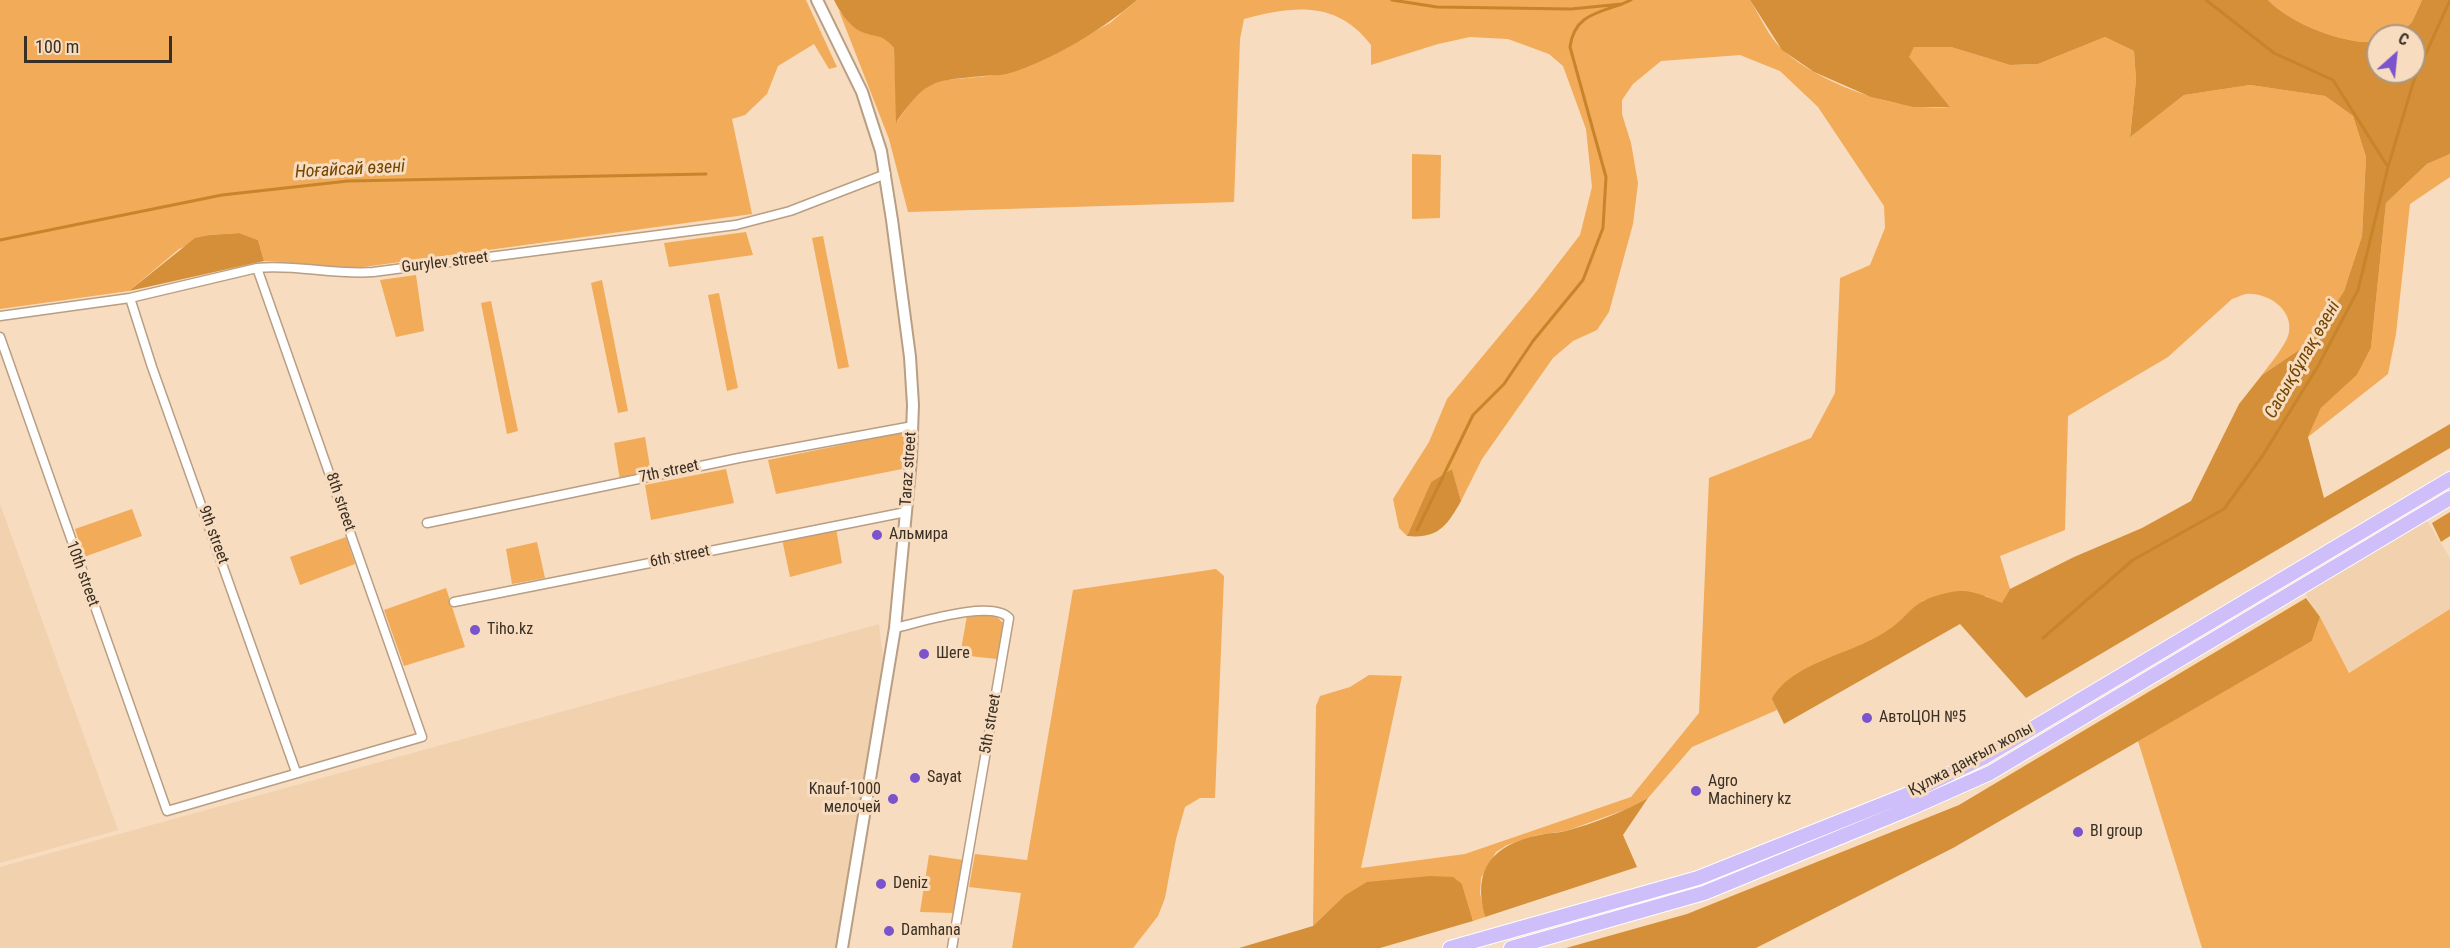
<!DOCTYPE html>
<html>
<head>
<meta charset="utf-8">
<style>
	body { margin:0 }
	#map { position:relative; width:2450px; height:948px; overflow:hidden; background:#f7dcbf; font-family:"Roboto Condensed",sans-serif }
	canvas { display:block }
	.north { position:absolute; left:2366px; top:24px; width:60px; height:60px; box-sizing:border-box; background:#f7dcbf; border:2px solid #ab9781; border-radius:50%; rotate:27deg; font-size:16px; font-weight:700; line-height:24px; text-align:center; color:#392f24 }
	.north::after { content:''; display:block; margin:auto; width:21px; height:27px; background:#7b53cd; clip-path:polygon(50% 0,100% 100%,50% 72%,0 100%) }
	.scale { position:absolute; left:24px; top:36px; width:148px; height:27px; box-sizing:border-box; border:3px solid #392f24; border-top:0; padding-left:8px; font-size:18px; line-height:21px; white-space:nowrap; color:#392f24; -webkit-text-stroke:4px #f7dcbf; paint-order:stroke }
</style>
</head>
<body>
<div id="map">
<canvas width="2450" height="948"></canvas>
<div class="north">С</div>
<div class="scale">100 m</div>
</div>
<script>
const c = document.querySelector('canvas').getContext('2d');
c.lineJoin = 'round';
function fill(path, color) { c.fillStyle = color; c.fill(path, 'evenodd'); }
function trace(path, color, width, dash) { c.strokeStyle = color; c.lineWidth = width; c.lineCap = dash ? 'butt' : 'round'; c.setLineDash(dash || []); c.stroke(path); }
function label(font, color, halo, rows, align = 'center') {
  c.font = font + ' "Roboto Condensed",sans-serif'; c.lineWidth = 6; c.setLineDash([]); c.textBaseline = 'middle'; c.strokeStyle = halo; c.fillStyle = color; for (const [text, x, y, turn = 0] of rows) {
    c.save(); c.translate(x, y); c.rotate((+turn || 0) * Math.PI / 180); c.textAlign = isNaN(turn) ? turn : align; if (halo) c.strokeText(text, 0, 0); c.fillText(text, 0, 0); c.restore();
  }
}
const built = new Path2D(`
	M0,504l118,326 -118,33z
	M2427,521l23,37v51l-101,64 -44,-80z
	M879,624l4,33 -47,291h-836v-81z`);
const green = new Path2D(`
	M0,0h806l31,67 -8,2 -15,-25 -36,22 -11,28 -22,21 -13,4 20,95 -396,54c-31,0 -61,-6 -92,-7l-6,-21 -19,-7 -29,2 -31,14 -50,42 -129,18z
	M1137,0h613c10,16 19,38 33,50 38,35 116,62 167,57l-42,-50 6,-10h37l59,18 28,-1 67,-27 29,14 2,29 -6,56 54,-41 66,-10 75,11 28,20 13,41 -4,79 -18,55 -32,50 -50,34c7,-10 26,-32 27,-43 4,-23 -22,-40 -43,-38 -5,1 -10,4 -14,5l-64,58 -100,59 -3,114 -65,26 10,33 -8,15 -16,-8 -62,4 -36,31 -115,68 4,11 -85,37 -44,51 -21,11 -61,22 -29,4 -30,10 -11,7 -15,26 -1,15 5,24 -12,4 -11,-37 -118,12 -31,30 3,-220 4,-10 30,-9 19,-12 33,1 -41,192 104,-14 166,-57 68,-84 10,-235 102,-40 24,-45 5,-115 30,-13 15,-37 -1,-22 -66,-99 -38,-36 -40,-16 -79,6 -28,23 -11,16v14l9,29 7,40 -5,41 -24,88 -12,18 -24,11 -20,17 -71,101 -21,42 -9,-32 -21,13 -24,54 -8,-8 -6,-29 36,-57 18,-43 89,-107 44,-57 12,-48 -6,-58 -23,-63 -14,-12 -41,-15 -38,-2 -32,7 -67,21v-20c-34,-45 -78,-39 -127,-26l-4,20 -6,163 -326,10 -19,-73 -50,-128 21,20 22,5 12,12 3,74 17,-25 14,-11 18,-6 63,-6 51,-24 50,-27z
	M2268,0h154l-10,22 -14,14h-20v6c-34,3 -87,-18 -110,-42z
	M1412,154l29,1 -1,63 -28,1z
	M2450,154v23l-40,27 -14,130 -8,40 -80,63 13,-29 36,-33 14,-27 15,-145 41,-39z
	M746,232l7,23 -84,12 -5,-24z
	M823,236l26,131 -11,2 -26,-131z
	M416,275l8,56 -28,6 -16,-57z
	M602,280l26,131 -10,2 -27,-130z
	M719,293l19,95 -11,3 -19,-96z
	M491,301l27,130 -11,3 -26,-131z
	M905,432l-3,37 -126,25 -8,-34z
	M645,437l6,36 -31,7 -6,-37z
	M726,469l8,34 -83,17 -6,-35z
	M132,509l10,27 -58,21 -9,-28z
	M836,528l6,35 -52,14 -8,-38z
	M346,537l9,27 -55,21 -10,-28z
	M537,542l8,36 -33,6 -6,-35z
	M1216,569l8,7 -9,222h-15l-15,9 -9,32 -11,59 -7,18 -25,32h-121l9,-55 -52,-6 6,-33 52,6 46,-270z
	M446,588l19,59 -61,19 -20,-56z
	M2450,609v339h-248l-64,-207 174,-100 8,-24 29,56z
	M982,614l13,1 8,8 -6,36 -37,-4 7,-39z
	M929,855l34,5 -9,53 -34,-1z`);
const forest = new Path2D(`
	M834,0h303c-35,30 -82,58 -126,73 -8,3 -19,2 -28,3 -50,5 -57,3 -87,47l-2,-75c-15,-16 -14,-9 -32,-16 -12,-5 -23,-21 -28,-32z
	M1750,0h518c23,24 76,45 110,42v30h36v-36h-16l14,-14 10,-22h28v154l-23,10 -41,39 -15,145 -14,27 -36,33 -13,29 16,61 126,-74v24l-424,250 -66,-74 -176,100 -12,-25c19,-37 83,-45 116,-69 13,-8 22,-22 35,-29 9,-5 26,-9 36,-10 14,-1 31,7 43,12l8,-14 64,-32 68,-29 49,-27 48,-97 23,-29 50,-34 32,-50 18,-55 4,-79 -13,-41 -28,-20 -75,-11 -66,10 -54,42 6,-57 -2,-29 -29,-14 -67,27 -28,1 -59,-18h-37l-5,10 41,50h-37l-42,-10 -57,-25 -32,-22z
	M239,233l19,7 6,21 -135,30 66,-53 15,-3z
	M1452,469l9,32c-14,25 -23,38 -54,35l24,-54z
	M2450,512v24l-9,6 -9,-19z
	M2306,598l14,19 -8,24 -359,207 -197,100h-190l121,-34 272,-109z
	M1648,798l-25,37 14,32 -152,50c-13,-48 7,-72 54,-82 9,-2 19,-2 27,-4 29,-8 57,-19 82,-33z
	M1430,876l23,1 9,7 11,37 -93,27h-141l74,-22 31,-30 23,-14z`);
const stream = new Path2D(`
	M1392,0l45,7 134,2 51,-5 9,-4
	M2206,0l68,53 59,27 55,87
	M0,240l222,-45 126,-14 358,-7
	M1417,530l56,-115 31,-31 29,-43 50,-61 20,-52 3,-51 -36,-130c4,-31 26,-34 52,-43
	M2043,638l90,-78 91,-51 39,-54 55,-89 40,-76 30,-123 26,-87 36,-80`);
const minor = new Path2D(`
	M130,298l22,69 144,405
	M0,316l130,-18 127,-30c38,-4 76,7 116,4l363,-47 54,-14 96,-37
	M0,337l167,474 255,-74 -165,-469
	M427,523l312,-65 174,-32
	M454,602l452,-90
	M895,628c23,-5 97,-29 114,-10l-57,330`);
const tertiary = new Path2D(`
	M817,0l45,92 19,59 11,69 18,137 3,48 -2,54 -16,169 -53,320`);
const primary = new Path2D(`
	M1450,948l248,-70 208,-83 77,-37 467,-279
	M1511,948l193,-55 207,-85 79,-35 460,-275`);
const markers = [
	[877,535,6,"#7b53cd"],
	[475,630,6,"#7b53cd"],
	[924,654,6,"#7b53cd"],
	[1867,718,6,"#7b53cd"],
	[915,778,6,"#7b53cd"],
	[1696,791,6,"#7b53cd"],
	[893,799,6,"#7b53cd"],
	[2078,832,6,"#7b53cd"],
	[881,884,6,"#7b53cd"],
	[889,931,6,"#7b53cd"]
];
const streetNames = [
	["Gurylev street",445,263,-7],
	["Taraz street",909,469,-86],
	["7th street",669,472,-12],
	["8th street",340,502,71],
	["9th street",213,535,70],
	["6th street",680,557,-11],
	["10th street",82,574,70],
	["5th street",991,724,-80],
	["Құлжа даңғыл жолы",1971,760,-28]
];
const poiNames = [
	["Альмира",889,535],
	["Tiho.kz",487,630],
	["Шеге",936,654],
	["АвтоЦОН №5",1879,718],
	["Sayat",927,778],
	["Agro",1708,782],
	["Machinery kz",1708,800],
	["Knauf-1000",881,790,"right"],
	["мелочей",881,808,"right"],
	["BI group",2090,832],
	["Deniz",893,884],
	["Damhana",901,931]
];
const waterNames = [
	["Ноғайсай өзені",350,170,-3],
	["Сасықбұлақ өзені",2303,360,-60]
];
fill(built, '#f1d1ae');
fill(green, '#f1ab59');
fill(forest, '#d48f38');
trace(stream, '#c8842b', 3);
trace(minor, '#b89e83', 11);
trace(tertiary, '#b89e83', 14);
trace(primary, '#fff', 16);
trace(minor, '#fff', 8);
trace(tertiary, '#fff', 10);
trace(primary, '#cebefa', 14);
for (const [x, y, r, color] of markers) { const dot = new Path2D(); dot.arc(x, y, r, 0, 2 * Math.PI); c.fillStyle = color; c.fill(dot); trace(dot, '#f7dcbf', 2); }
label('16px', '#392f24', '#f7dcbf', streetNames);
label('16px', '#392f24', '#f7dcbf', poiNames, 'left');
label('italic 18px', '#734500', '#f7dcbf', waterNames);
</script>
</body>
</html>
